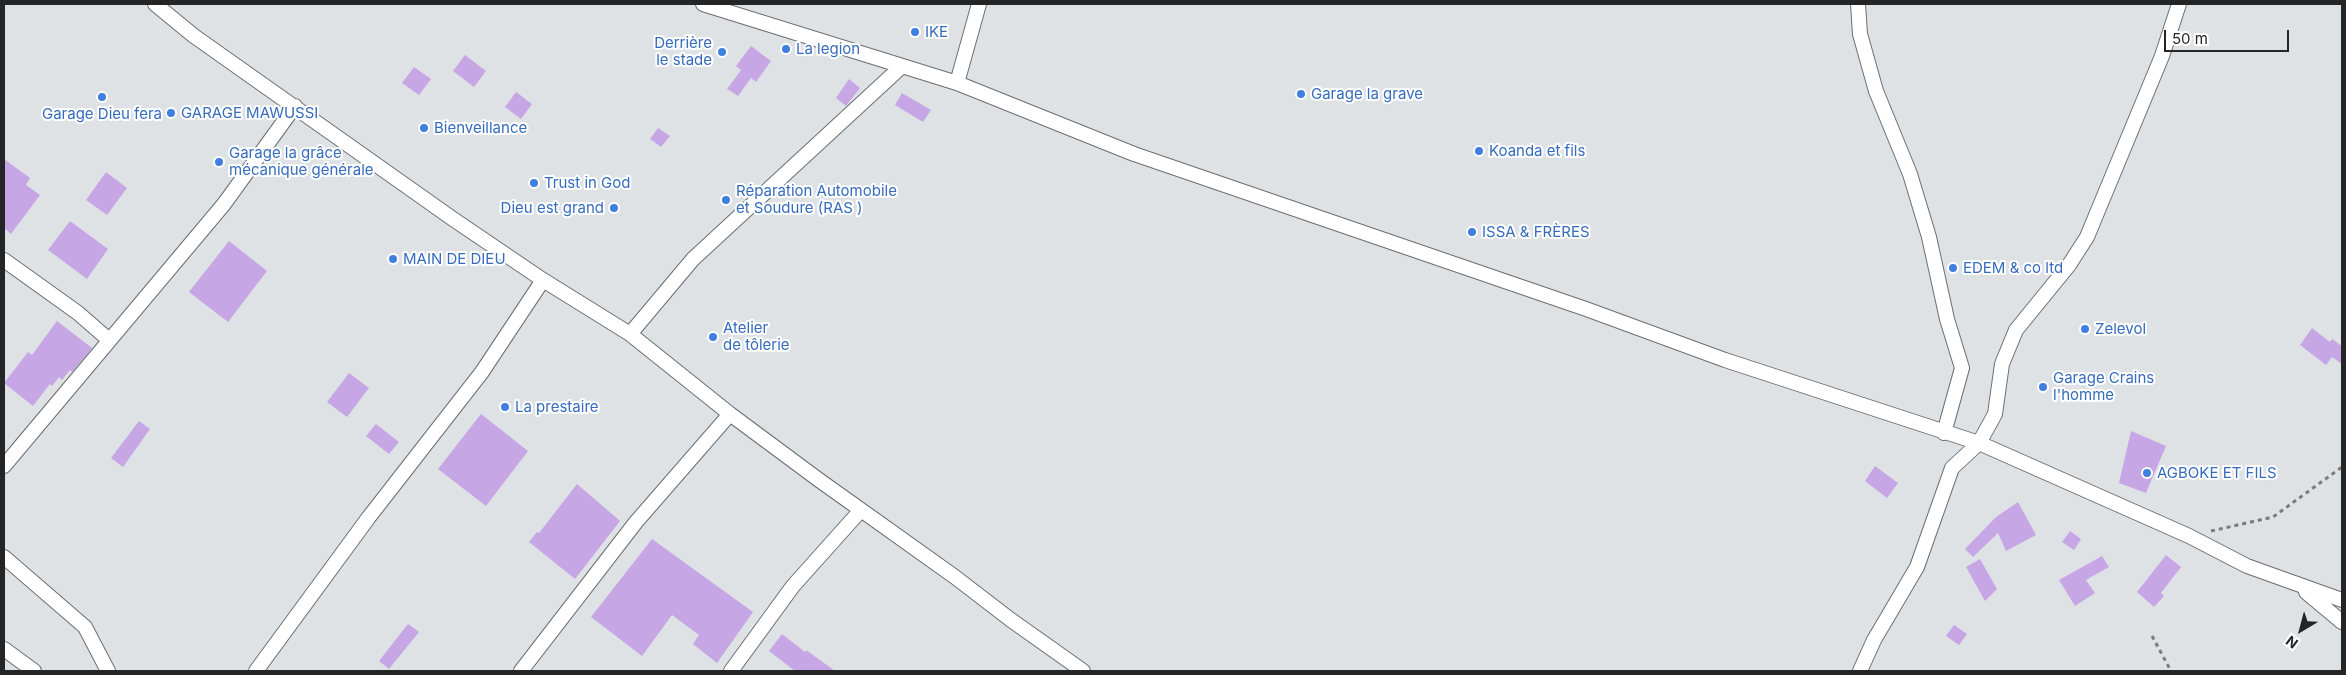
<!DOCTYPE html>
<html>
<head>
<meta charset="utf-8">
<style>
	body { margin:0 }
	#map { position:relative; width:2346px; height:675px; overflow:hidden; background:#dfe2e5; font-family:Inter,sans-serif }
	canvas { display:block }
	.frame { position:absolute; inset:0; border:5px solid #242526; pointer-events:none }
	.north { position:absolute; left:2276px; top:605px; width:50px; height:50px; -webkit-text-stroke:4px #fff; paint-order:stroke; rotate:217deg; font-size:14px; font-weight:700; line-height:20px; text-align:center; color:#242526 }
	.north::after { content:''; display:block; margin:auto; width:18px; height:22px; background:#242526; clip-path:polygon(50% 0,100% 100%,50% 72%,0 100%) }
	.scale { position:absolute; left:2164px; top:30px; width:125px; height:22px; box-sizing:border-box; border:2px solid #242526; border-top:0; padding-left:6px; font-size:15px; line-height:18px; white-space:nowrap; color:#242526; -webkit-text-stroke:4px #fff; paint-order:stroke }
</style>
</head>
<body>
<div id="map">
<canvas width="2346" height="675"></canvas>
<div class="frame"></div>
<div class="north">N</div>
<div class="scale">50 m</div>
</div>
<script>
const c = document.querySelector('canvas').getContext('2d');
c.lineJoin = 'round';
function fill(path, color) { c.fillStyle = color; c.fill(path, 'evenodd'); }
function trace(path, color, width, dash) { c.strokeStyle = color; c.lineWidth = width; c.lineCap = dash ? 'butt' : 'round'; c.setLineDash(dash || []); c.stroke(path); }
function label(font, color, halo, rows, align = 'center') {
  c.font = font + ' Inter,sans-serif'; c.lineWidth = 4; c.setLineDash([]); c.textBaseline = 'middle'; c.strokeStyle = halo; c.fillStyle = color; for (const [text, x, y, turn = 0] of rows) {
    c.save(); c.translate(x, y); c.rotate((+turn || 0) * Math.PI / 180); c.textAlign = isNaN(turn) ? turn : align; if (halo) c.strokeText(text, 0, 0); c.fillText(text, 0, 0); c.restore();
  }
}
const building = new Path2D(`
	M751,46l20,15 -15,21 -5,-4 -13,18 -11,-7 14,-19 -5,-4z
	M465,55l21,16 -12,16 -21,-16z
	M414,67l17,12 -12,16 -17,-12z
	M849,79l11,9 -14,18 -10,-8z
	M516,92l16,12 -11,15 -16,-12z
	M902,93l29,17 -8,12 -28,-17z
	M658,128l12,8 -9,11 -11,-8z
	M4,159l26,19 -4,7 14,10 -29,39 -7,-6z
	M106,172l21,16 -20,27 -21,-15z
	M70,221l38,28 -21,30 -39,-29z
	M229,241l38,30 -39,51 -39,-30z
	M57,321l35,27 -20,24 -2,-2 -8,10 -3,-3 -7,9 -2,-2 -17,22 -29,-23 24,-31 4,3z
	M2312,328l18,14 2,-3 10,7v18l-10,-7 -6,8 -26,-20z
	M349,373l20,15 -22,29 -20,-15z
	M481,414l47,37 -42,55 -48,-37z
	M139,421l11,8 -27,38 -12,-9z
	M376,424l23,18 -10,12 -23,-18z
	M2131,431l35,15 -20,47 -27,-10z
	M1875,466l23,17 -11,15 -22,-17z
	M577,484l43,37 -45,58 -46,-37 8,-10 2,1z
	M2018,502l18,33 -30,16 -8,-18 -25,24 -8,-8 31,-32z
	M2070,531l11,8 -7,11 -12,-8z
	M652,539l101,73 -36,51 -24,-19 6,-9 -27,-20 -30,41 -51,-39z
	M2166,555l15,12 -20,26 3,3 -10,11 -17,-15z
	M2102,556l7,11 -23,13 9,13 -20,13 -16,-26z
	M1980,559l17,30 -12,12 -19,-34z
	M408,624l11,8 -30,37 -10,-8z
	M1954,625l13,9 -8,11 -13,-9z
	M782,634l23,18 1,-2 29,21h-40l-26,-20z`);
const path = new Path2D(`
	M2211,531l62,-14 69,-50
	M2152,636l19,35`);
const street = new Path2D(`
	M155,4l39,32 259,183 90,61 87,54 100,80 89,66 136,97 56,43 72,51
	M703,4l254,79 177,71 452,155 139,51 254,83 210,93 58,30 95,34
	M1858,4l2,30 16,57 34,83 19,63 18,82 15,49 -18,65
	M957,83l22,-79
	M4,260l74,53 31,27
	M630,334l63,-75 208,-192
	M4,466l220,-262 71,-98
	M4,557l81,70 23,44
	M2306,592l36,30
	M4,649l30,22
	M256,671l113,-154 113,-145 61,-92
	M521,671l115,-149 94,-108
	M731,671l62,-85 68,-76
	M1860,671l14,-31 43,-73 35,-99 27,-25 16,-29 7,-50 14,-34 53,-65 18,-28 75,-181 17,-52`);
const markers = [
	[915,32,5,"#3f7fe0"],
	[786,49,5,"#3f7fe0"],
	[722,52,5,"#3f7fe0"],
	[1301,94,5,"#3f7fe0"],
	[102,97,5,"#3f7fe0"],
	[171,113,5,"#3f7fe0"],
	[424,128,5,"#3f7fe0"],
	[1479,151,5,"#3f7fe0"],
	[219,162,5,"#3f7fe0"],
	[534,183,5,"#3f7fe0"],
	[726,200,5,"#3f7fe0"],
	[614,208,5,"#3f7fe0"],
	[1472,232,5,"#3f7fe0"],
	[393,259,5,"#3f7fe0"],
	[1953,268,5,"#3f7fe0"],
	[2085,329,5,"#3f7fe0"],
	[713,337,5,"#3f7fe0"],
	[2043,387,5,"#3f7fe0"],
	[505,407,5,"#3f7fe0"],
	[2147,473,5,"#3f7fe0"]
];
const shopNames = [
	["IKE",925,32],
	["Derrière",712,43,"right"],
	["le stade",712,60,"right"],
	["La legion",796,49],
	["Garage la grave",1311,94],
	["GARAGE MAWUSSI",181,113],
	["Garage Dieu fera",102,114,"center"],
	["Bienveillance",434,128],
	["Koanda et fils",1489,151],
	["Garage la grâce",229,153],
	["mécanique générale",229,170],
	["Trust in God",544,183],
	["Réparation Automobile",736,191],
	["et Soudure (RAS )",736,208],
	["Dieu est grand",604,208,"right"],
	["ISSA & FRÈRES",1482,232],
	["MAIN DE DIEU",403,259],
	["EDEM & co ltd",1963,268],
	["Atelier",723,328],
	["de tôlerie",723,345],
	["Zelevol",2095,329],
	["Garage Crains",2053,378],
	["l'homme",2053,395],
	["La prestaire",515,407],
	["AGBOKE ET FILS",2157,473]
];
fill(building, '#c6a6e5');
trace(street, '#6b6e71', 16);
trace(path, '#797b7d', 3, [4, 4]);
trace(street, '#fff', 14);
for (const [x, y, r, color] of markers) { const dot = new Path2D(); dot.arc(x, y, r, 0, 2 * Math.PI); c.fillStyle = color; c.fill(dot); trace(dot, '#fff', 2); }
label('15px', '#366cbe', '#fff', shopNames, 'left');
</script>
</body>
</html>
